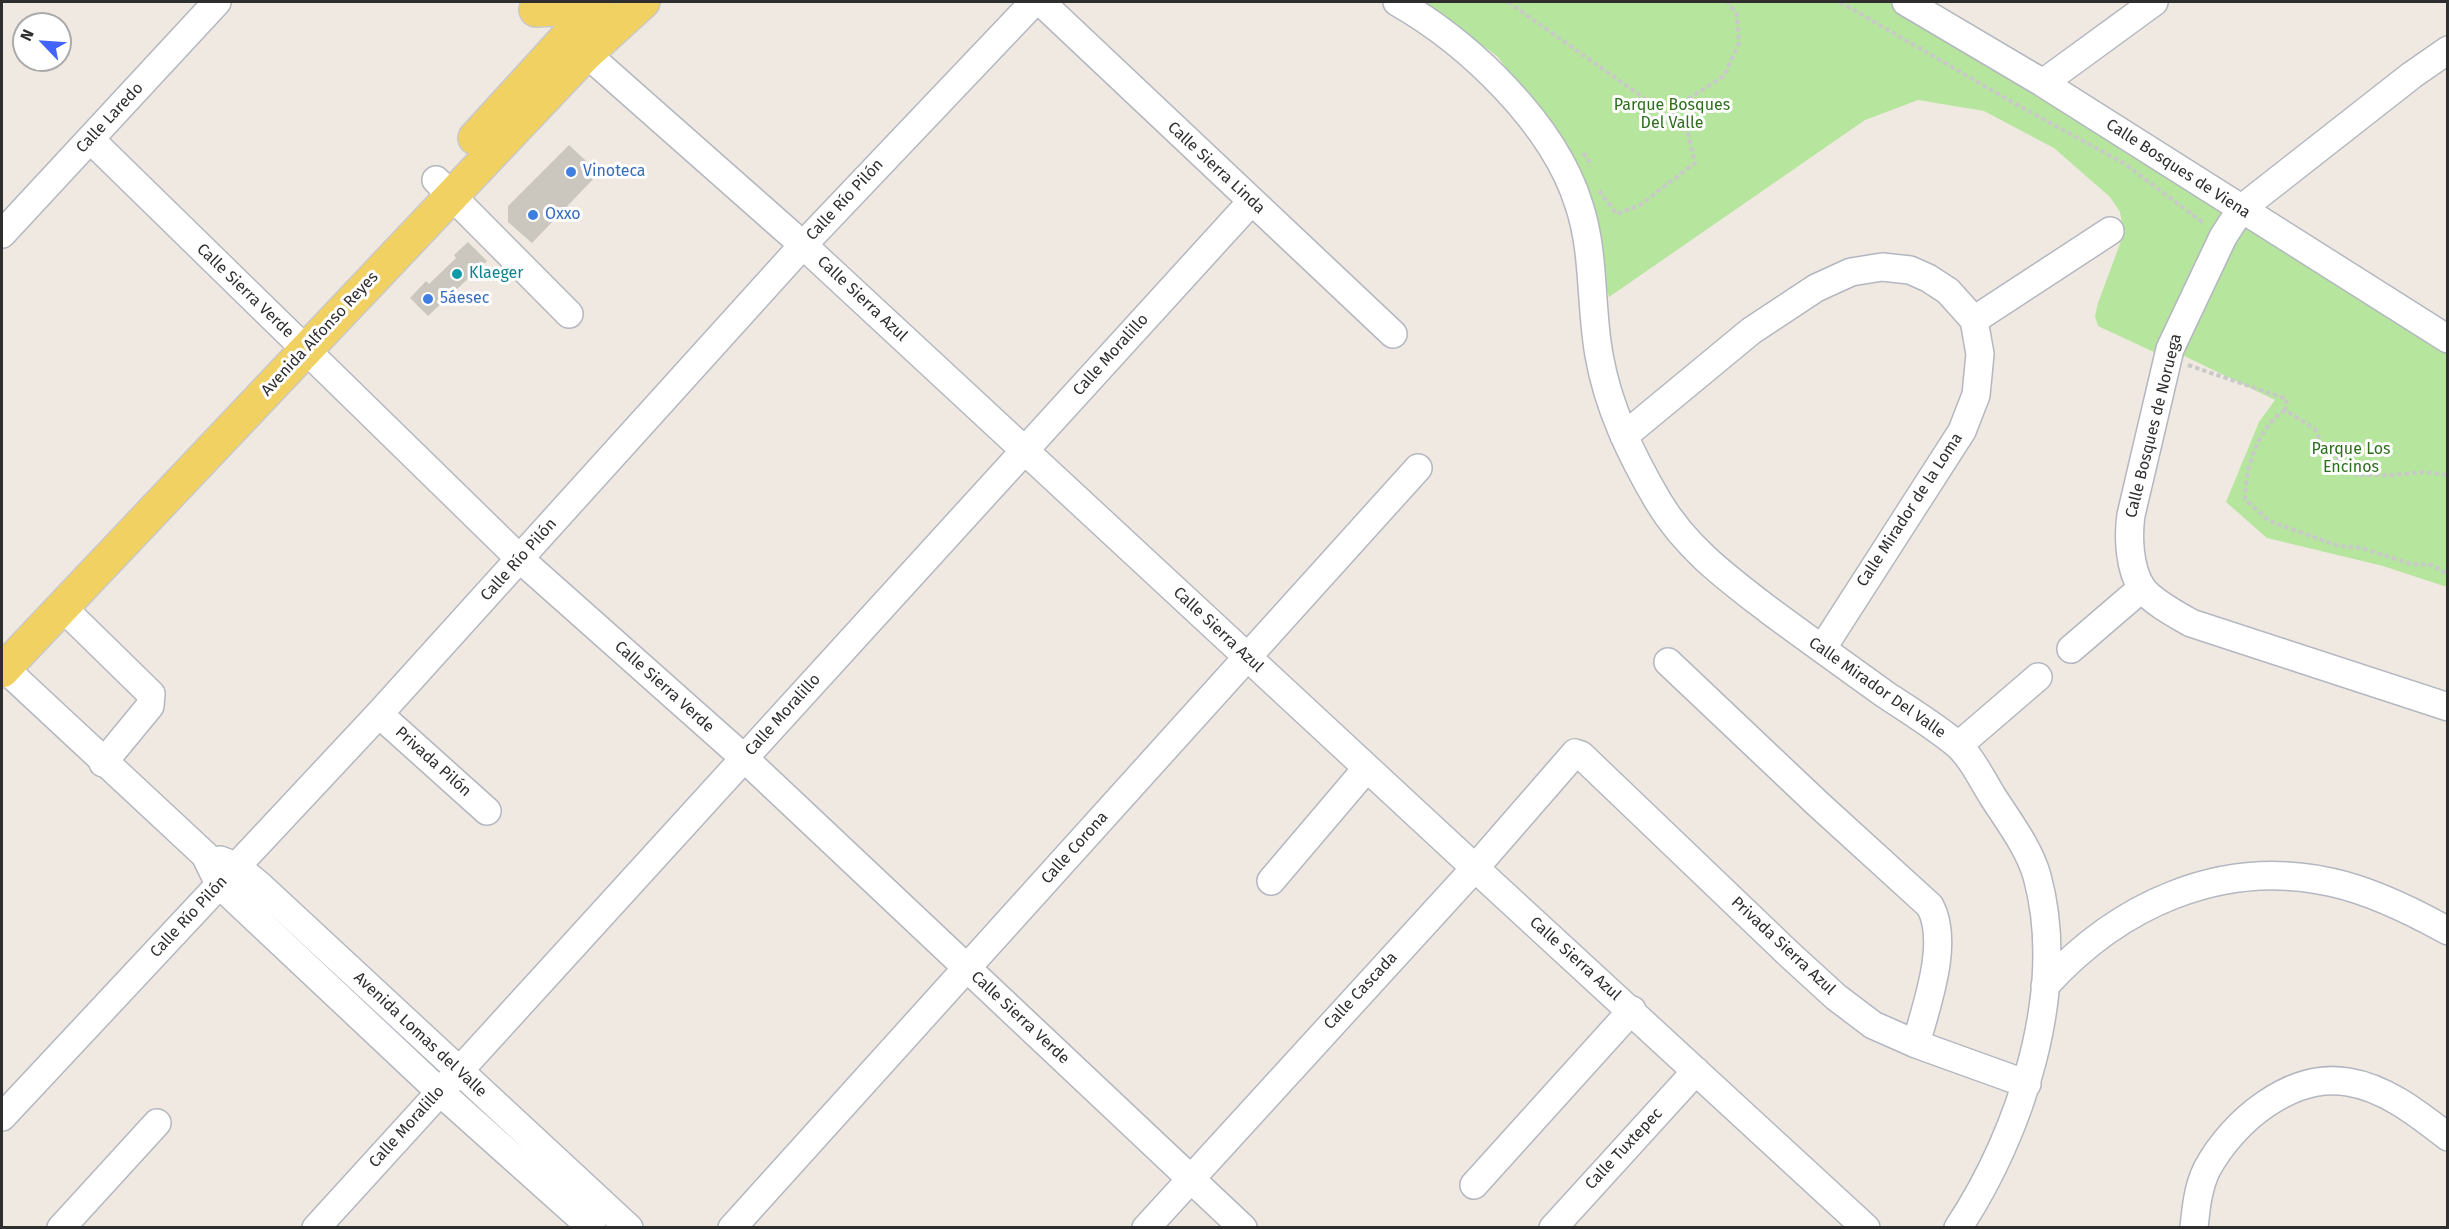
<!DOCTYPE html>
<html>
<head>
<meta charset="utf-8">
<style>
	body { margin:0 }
	#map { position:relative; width:2449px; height:1229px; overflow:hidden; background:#efe9e1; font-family:"Fira Sans",sans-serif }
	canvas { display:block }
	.frame { position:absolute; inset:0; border:3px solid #2e2e2e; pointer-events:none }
	.north { position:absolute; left:12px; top:12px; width:60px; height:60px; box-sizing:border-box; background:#fff; border:2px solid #ababab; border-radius:50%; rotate:295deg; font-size:16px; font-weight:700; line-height:24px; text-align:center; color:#2e2e2e }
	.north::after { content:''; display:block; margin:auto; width:21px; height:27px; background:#4264fb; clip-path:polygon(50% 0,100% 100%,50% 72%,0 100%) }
</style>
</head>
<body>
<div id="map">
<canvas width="2449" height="1229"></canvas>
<div class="frame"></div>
<div class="north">N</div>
</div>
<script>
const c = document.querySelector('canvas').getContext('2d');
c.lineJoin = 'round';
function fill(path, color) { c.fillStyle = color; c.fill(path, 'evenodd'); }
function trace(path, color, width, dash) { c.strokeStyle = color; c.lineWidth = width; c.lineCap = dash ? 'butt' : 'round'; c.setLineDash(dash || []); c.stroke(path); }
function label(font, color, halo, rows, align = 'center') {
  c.font = font + ' "Fira Sans",sans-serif'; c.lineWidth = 6; c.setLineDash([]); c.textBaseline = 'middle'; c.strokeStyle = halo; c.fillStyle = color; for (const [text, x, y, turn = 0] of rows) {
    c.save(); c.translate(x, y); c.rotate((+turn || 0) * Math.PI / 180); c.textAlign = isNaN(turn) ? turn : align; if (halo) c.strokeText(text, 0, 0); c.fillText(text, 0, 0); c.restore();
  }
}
const green = new Path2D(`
	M1422,2h472l331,209 -69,142 -58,-27 -3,-10 3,-13 26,-70 -4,-21 -10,-15 -56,-49 -70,-37 -66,-11 -53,20 -256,177 -26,-105 -39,-75 -47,-61z
	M2241,209l206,122v256l-64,-21 -116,-28 -41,-36 33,-80 16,-22 -105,-51z`);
const building = new Path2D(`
	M569,145l30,28 -67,70 -24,-21v-16z
	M468,242l19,19 -59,55 -18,-18 16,-17 3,3 27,-26 -2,-3z`);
const path = new Path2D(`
	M1508,2l163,115
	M1840,2l172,100 113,62 80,60
	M1583,153l5,6 2,8
	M1599,191l18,23 23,-9 55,-42 -7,-29 -17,-17 9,-13 44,-28 15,-33 -2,-28 -9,-13
	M2188,365l99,34 -2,11 30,19 6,13 35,33h37l31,-3 24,3
	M2285,410c-28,19 -39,56 -40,89l24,22 70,25 23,2 49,16 20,1 17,9`);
const minor = new Path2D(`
	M1041,2l352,332
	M1397,2c72,41 157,122 182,203 16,48 11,100 20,150 9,52 32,100 59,146 28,47 69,77 112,110 38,28 77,56 116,84 23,15 47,30 68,47 17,13 28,38 39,55 16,25 36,51 44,79 31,114 -16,257 -79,352
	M1906,2l137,81 405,256
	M571,40l232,205 672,623 391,360
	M2448,50l-36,25 -171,134 -18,28 -53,112 -39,166c-3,21 -2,54 11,73 9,13 35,27 49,35l257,84
	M2043,83l111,-81
	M90,139l430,420 224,199 499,470
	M436,180l133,134
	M2,234l215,-232
	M1974,320l136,-89
	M1624,436l127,-105 65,-43 35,-16 31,-5 28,3 18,8 20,13 26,29 6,34 -4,41 -14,36 -140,218
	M62,607l89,87 -1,12 -47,57
	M2071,649l71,-61
	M1668,662l150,142 112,102c20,37 -4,100 -14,138
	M2,666l203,189 14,29 21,20 200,188 152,136
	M379,714l108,97
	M1959,745l79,-68
	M220,860l16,6 22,18 371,344
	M1271,881l96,-113
	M2045,986c73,-81 176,-128 285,-104 38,8 84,30 118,49
	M2,1117l377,-403 424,-469 231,-243
	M1474,1185l158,-175
	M61,1228l96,-105
	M316,1228l935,-1026
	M732,1228l686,-760
	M1146,1228l329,-360 100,-115 6,2 209,200 46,42 37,28 43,19 111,40
	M1553,1228l143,-157
	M2194,1228c2,-20 4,-41 13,-59 25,-47 84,-97 141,-87 38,6 70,32 100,55`);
const major = new Path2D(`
	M536,10l23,-1 19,-7
	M475,138l124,-136
	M2,671l584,-617 57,-52`);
const markers = [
	[571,172,6,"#3f7fe0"],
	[533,215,6,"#3f7fe0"],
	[457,274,6,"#0f9aa8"],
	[428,299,6,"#3f7fe0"]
];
const parkNames = [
	["Parque Bosques",1672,106],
	["Del Valle",1672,124],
	["Parque Los",2351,450],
	["Encinos",2351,468]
];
const streetNames = [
	["Calle Laredo",110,118,-47],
	["Calle Sierra Linda",1216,168,43],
	["Calle Bosques de Viena",2178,169,33],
	["Calle Río Pilón",845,200,-47],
	["Calle Sierra Verde",245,291,44],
	["Calle Sierra Azul",862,299,43],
	["Avenida Alfonso Reyes",320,334,-47],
	["Calle Moralillo",1111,355,-48],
	["Calle Bosques de Noruega",2154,426,-76],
	["Calle Mirador de la Loma",1910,510,-57],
	["Calle Río Pilón",519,560,-48],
	["Calle Sierra Azul",1218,630,43],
	["Calle Sierra Verde",664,687,42],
	["Calle Mirador Del Valle",1877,688,35],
	["Calle Moralillo",783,715,-48],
	["Privada Pilón",433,762,42],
	["Calle Corona",1075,848,-48],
	["Calle Río Pilón",189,917,-47],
	["Privada Sierra Azul",1783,946,43],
	["Calle Sierra Azul",1575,959,42],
	["Calle Cascada",1361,991,-47],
	["Calle Sierra Verde",1020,1018,43],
	["Avenida Lomas del Valle",420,1035,43],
	["Calle Moralillo",407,1127,-48],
	["Calle Tuxtepec",1624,1149,-47]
];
const shopNames = [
	["Vinoteca",583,172],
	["Oxxo",545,215],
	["5áesec",440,299]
];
const cultureNames = [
	["Klaeger",469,274]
];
fill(green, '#b6e59e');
fill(building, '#cbc7bf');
trace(minor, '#b4b7c1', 30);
trace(major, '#c9c9c9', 36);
trace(path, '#c9c9c9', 4, [4.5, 3]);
trace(minor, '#fff', 27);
trace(major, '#f2d163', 33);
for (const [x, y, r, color] of markers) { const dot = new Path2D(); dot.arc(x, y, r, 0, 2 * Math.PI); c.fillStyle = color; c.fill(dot); trace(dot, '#fff', 2); }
label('16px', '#2c6e1b', '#fff', parkNames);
label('16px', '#2e2e2e', '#fff', streetNames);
label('16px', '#366cbe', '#fff', shopNames, 'left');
label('16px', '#0d838f', '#fff', cultureNames, 'left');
</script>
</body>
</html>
